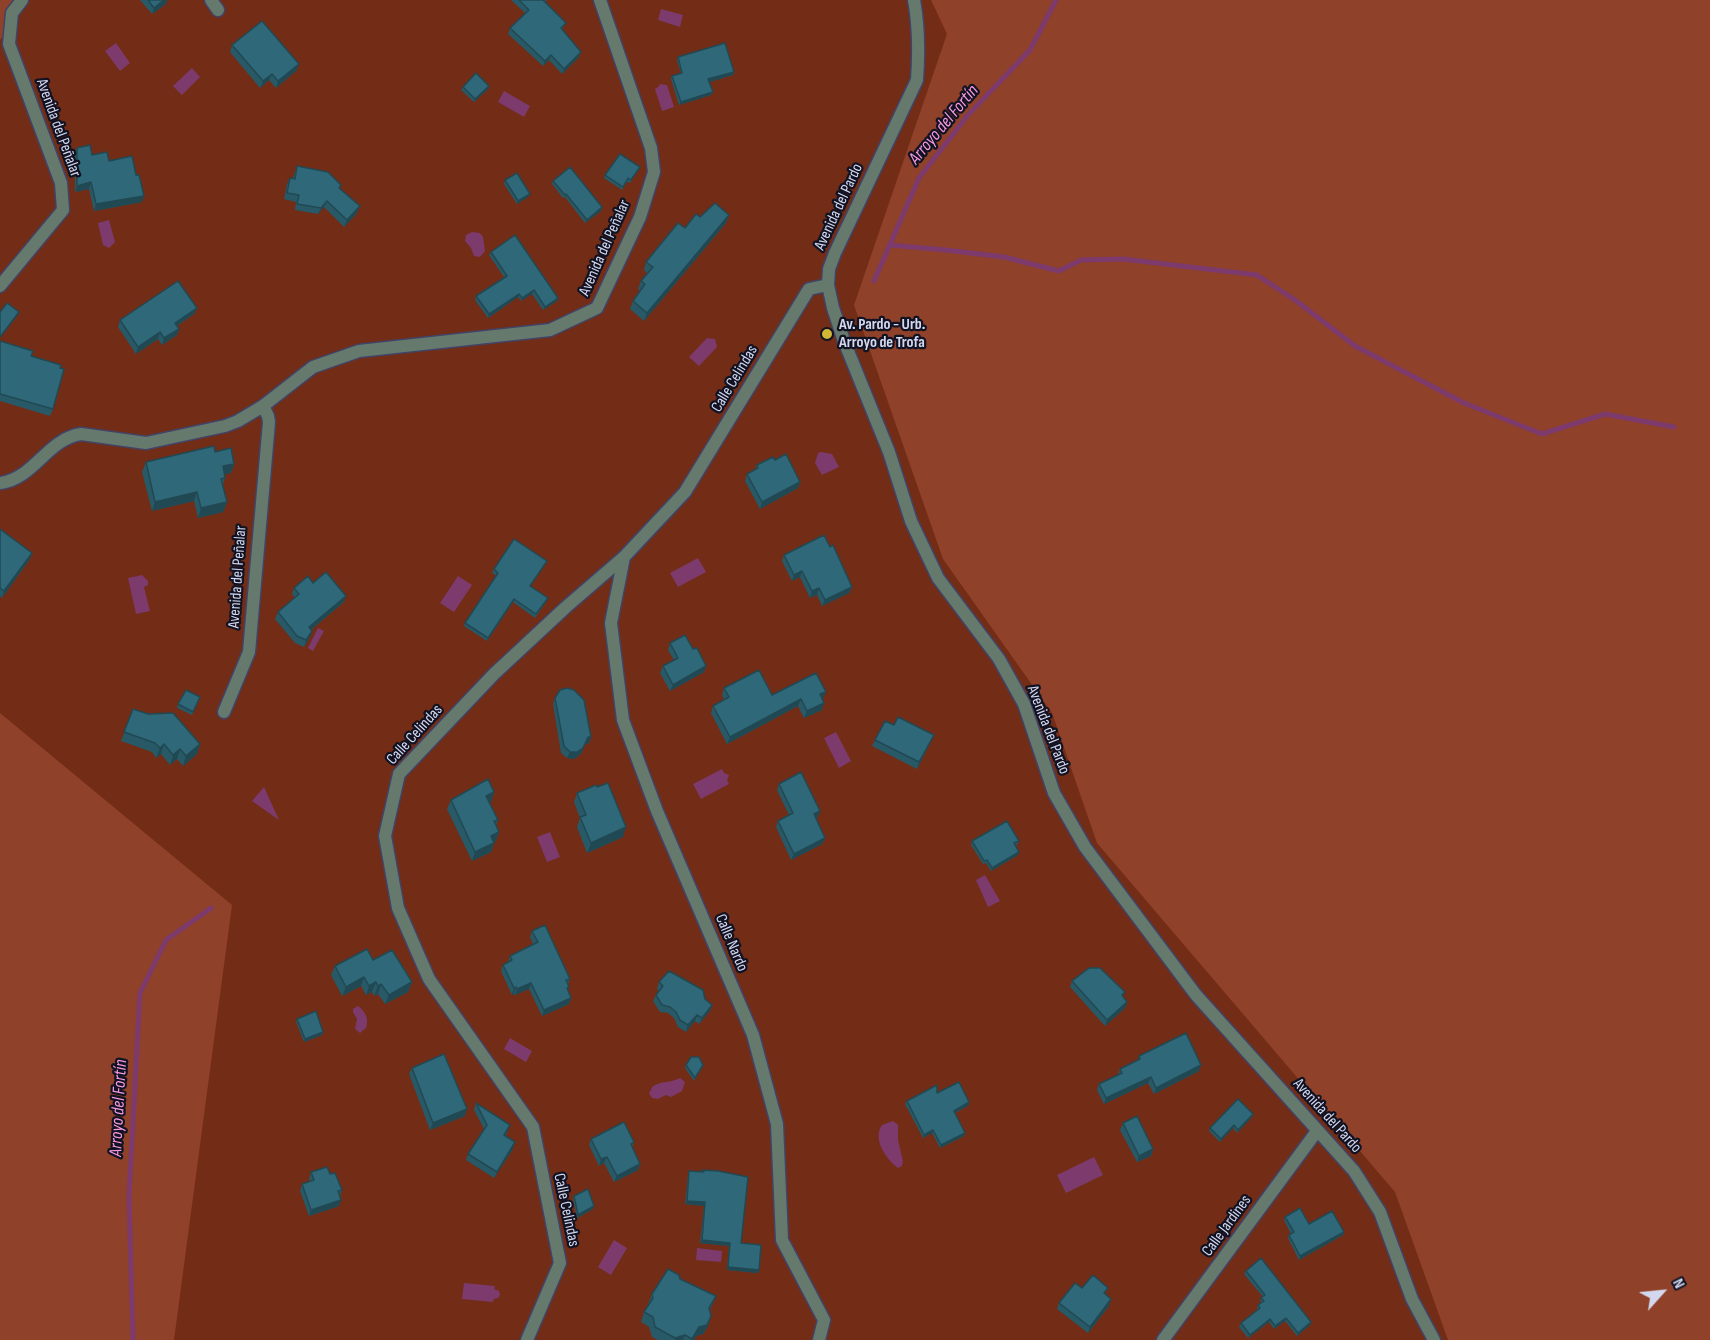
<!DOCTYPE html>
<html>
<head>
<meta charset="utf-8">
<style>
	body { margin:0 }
	#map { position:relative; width:1710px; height:1340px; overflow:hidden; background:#25284c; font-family:"Sofia Sans Condensed",sans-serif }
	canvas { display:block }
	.north { position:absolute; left:1632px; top:1262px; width:60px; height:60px; -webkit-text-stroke:4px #111323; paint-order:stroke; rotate:63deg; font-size:16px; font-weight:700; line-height:24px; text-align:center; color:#d4d8ef }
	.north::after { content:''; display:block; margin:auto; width:21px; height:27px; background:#d4d8ef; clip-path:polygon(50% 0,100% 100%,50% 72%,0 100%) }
</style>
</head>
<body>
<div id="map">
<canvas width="1710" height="1340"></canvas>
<div class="north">N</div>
</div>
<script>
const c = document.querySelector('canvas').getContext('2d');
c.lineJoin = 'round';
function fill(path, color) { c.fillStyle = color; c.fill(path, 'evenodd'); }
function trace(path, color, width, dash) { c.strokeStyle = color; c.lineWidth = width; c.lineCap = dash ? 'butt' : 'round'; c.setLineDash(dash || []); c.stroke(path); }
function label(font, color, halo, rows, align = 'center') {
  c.font = font + ' "Sofia Sans Condensed",sans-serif'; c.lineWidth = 4.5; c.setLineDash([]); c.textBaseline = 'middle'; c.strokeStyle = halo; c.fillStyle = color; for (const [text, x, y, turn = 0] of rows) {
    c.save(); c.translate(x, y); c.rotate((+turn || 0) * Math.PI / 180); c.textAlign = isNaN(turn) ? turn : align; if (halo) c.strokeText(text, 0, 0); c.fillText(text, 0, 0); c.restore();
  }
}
const green = new Path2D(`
	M0,0h1710v1340h-1710z`);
const forest = new Path2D(`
	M0,0h29l-29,40z
	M931,0h779v1340h-262l-53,-148 -298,-349 -45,-130 -109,-154 -89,-254 93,-271z
	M0,713l232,192 -58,435h-174z`);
const water = new Path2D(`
	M661,9l22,6 -3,12 -22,-7z
	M116,43l14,20 -10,8 -15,-20z
	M192,68l8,9 -18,18 -9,-9z
	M660,84l7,1 7,22 -12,4 -7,-22 3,-2z
	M504,91l26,15 -6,11 -26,-15z
	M109,220l6,22 -6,6 -6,-3 -5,-22z
	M472,232l8,1 3,4 2,14 -5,6 -6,-1 -3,-8 -6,-7 1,-6z
	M707,338l8,1 2,8 -18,19 -10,-9z
	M821,452l11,2 7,13 -17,8 -7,-12 3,-10z
	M698,558l8,14 -28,15 -8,-14z
	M142,575l6,6v4l-4,2 6,24 -14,3 -8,-36z
	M458,576l14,9 -18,27 -14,-9z
	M318,628l6,3 -11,20 -5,-3z
	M836,732l15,29 -12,7 -15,-30z
	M722,769l2,4 5,2 -2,5 2,4 -28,15 -8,-15z
	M264,787l15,33 -27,-19z
	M550,832l10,25 -13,5 -10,-25z
	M985,875l15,26 -12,6 -12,-27z
	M358,1006c8,6 11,13 8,22l-6,5 -5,-4 2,-10 -4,-7v-3z
	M510,1038l22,13 -6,11 -22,-13z
	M680,1078l5,4 -3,9 -11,6 -5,-2 -8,4 -6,-1 -3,-5 4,-7c9,-5 17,-3 27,-8z
	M893,1121l5,4v15l5,21 -1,5 -4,2c-12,-9 -26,-29 -16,-43z
	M1094,1157l9,18 -37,18 -9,-18z
	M614,1240l13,8 -16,27 -13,-8z
	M697,1248l25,3 -1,11 -25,-2z
	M464,1283l31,3 -1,3 5,2 1,4 -2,3 -4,1 -1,3 -31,-3z`);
const stream = new Path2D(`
	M890,245l56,5 58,7 55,14 22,-11 42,-1 134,16 38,25 60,46 109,57 78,31 63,-20 69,13
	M874,281l45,-103 49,-63 62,-65 26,-50
	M133,1340l-4,-144 11,-203 26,-53 45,-32`);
const minor = new Path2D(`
	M211,0l7,10
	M914,0c5,27 5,52 3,80l-82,173 -6,16 -1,16 5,23 11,33 45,111 22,69 27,57 61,81 25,45 30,89 31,54 111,148 158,176 26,41 32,87 22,41
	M0,286l63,-76 -2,-27 -52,-139 3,-31 10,-13
	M0,483c34,-4 47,-44 81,-49l65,9 79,-17 13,-5 25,-15 50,-39 46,-16 191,-21 47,-22 43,-91 14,-45 -3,-24 -51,-148
	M624,557l-13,66 12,97 34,91 96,224 24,89 5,116 42,80 -5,20
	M224,712l25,-60 20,-230 -1,-6 -5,-10
	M527,1340l33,-77 -27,-136 -104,-148 -31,-71 -13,-72 14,-62 95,-100 72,-67 58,-50 61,-65 124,-203 19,-4
	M1163,1340l154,-209`);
const wall = new Path2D(`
	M140,0h27l-1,4 -14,10z
	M511,0h36l-2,2 21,21 -4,7 17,27 -17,17 -13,-14 -6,6 -35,-32 2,-6 15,-15z
	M232,45l65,25 -21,18 -7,-8 -9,8 -30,-36z
	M678,57l56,15 -1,3 -24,7 2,13 -32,10 -8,-26 1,-3 9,-3 -4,-12z
	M463,87l25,2 -14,13 -13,-12z
	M77,148l15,7 17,6 27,14 6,27 -48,9 -5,-22 -14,3v-38z
	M297,166l43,23 17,24 -13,14 -20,-20 -6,7 -23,-4 1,-8 -12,-3 3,-15 3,-6h3z
	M638,170l-8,13 -3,-1 -5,8 -18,-12 1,-3z
	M505,180l23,17 -11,7 -13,-20z
	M553,181l49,26 -1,4 -16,12 -20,-26 -2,1 -11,-14z
	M729,215l-3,8 -82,98 -14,-12 3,-8 7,-11 -2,-1 3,-8 6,-8 -3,-3 2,-8 39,-34 15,-11z
	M491,252l67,46 -1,3 -14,9 -11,-16 -11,7 -3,-4 -30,21 -13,-18 1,-4 28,-19 -15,-22z
	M197,308l-3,6 -17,12 2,3 -2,6 -15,10 -4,-6 -22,15 -18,-27 2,-7z
	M0,341l31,15 22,53 -3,7 -50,-15z
	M215,452l19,12 -3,9 -6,1v4l-2,7 4,17 -4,10 -25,6 -4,-17 -42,10 -10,-39 4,-10z
	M775,460l25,22 -2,6 -38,21 -15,-28 2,-7 8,-4 2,-5z
	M0,529l30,30 -28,39 -2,-2z
	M784,555l68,32 -3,6 -27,13 -5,-11 -7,3 -10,-21 -8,4 -10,-20z
	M547,561l-17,25 18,12 -2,4 -11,16 -22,-16 -26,39 -23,-15 1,-3 32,-47 -5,-3 2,-4z
	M313,583l31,19 -33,28 -1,7 -6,10 -9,-4 -20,-24 3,-7 17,-14 -3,-4 2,-6z
	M670,643l23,6 13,17 -2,6 -34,19 -10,-18 3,-7 11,-6 -6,-10z
	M724,688l48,7 51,4 -1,11 -18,8 -6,-12 -71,38 -16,-31 2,-7 11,-6 -2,-5z
	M200,697l-8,18 -15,-7 1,-4z
	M555,698l36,39 -2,6 -4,1 -4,10 -7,5 -7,-1 -6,-5 -8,-49z
	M133,709l67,35 -3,10 -14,12 -6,-7 -7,6 -9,-11 -5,4 -4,-6 -31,-11z
	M894,725l40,10 -17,34 -45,-23 3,-6z
	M779,784l39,33 -3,1 10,20 -3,6 -31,16 -15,-33 2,-6 11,-6 -12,-25z
	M597,787l26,50 -36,16 -10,-26 3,-9 -6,-16 3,-9z
	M494,792l-3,10h-2l9,18 -2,5v16l-2,1 -3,10 -19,9 -25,-52 4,-9z
	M972,841h47l-1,3 -2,1 2,10 -27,16 -5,-8 -3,1 -12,-19z
	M532,931l38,48 -2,5v6l3,8 -2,6 -27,12 -13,-27 -14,6 -1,-1 -2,1 -11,-24 2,-6 5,-3 2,-6 23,-12 -3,-7z
	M373,960l39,22 -4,10 -23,12 -7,-10 -4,2 -2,-4 -6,3 -5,-9 -19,10 -11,-21 4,-9z
	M1072,981l51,16 4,5 -2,6 -20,18 -35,-39z
	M659,982l46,17 7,6 -2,6 -11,13 -4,-3 -9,11 -8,-5 -4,-9 -6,-5 -8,-1 -7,-11 3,-6 3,-4 -2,-2z
	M297,1019l25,16 -18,7 -8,-20z
	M1139,1056l60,15 -45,23 -6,-11 -44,21 -7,-14 2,-6 19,-9 2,-6 18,-9z
	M686,1065h17l-9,16 -9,-13z
	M412,1068l53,48 -35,14 -21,-56z
	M937,1093l32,9 -1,4 -13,7 9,23 -24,12 -8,-15 -9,5 -18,-34 2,-3z
	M476,1103l32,29 -3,4 8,13 -19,29 -28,-18 2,-6 16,-25 -10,-19z
	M1253,1114l-1,3 -15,16 -4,-5 -13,14 -11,-11 1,-3z
	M1123,1123l30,26 -2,7 -14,6 -17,-32z
	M591,1139l43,3 -2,6 8,16 -2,6 -24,12 -10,-19 -5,3 -10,-21z
	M702,1170l39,73 17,30 -31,-3 2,-24 -29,-3 4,-37 -19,-2 3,-29 1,-4 12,1z
	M311,1172l19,2 12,16 -2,6 -1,10 -30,10 -9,-25 2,-7 8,-2 -1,-3z
	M574,1196l19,13 -16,9 -4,-19z
	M1285,1217l24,7 35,8 -1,3 -44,25 -11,-22 1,-3 2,-1 -7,-14z
	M1246,1271l65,51 -1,3 -13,11 -12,-15 -11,8 -5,-7 -21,16 -9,-11 2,-4 17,-13 -1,-2 1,-3 3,-3 -1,-1 3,-4 -19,-23z
	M680,1279l36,17 -6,14 1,6 -3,10 -5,8 -7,2 -2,4h-36l-6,-3 -3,-10 -8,-5 3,-10 5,-7 -1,-1 4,-10z
	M1082,1288l24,7 3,11 -21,27 -31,-24 2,-6z`);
const shadedWall = new Path2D(`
	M164,0h3l-1,4 -14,10 2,-6z
	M581,52l-2,5 -17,17 2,-5z
	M551,55l-2,5 -6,6 2,-5z
	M299,64l-2,6 -21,18 2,-7z
	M734,72l-1,3 -26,8 1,-4z
	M272,74l-3,6 -9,8 3,-7z
	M489,86l-1,3 -14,13 1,-3z
	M713,92l-2,3 -32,10 2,-3z
	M91,182l-2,7 -14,3 2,-6z
	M530,194l-2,3 -11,7 1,-3z
	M144,196l-2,6 -48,9 2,-7z
	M327,201l-3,6 -6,7 3,-6z
	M360,206l-3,7 -13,14 3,-7z
	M602,207l-1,4 -16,12 2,-3z
	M729,215l-3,8 -82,98 3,-8z
	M534,290l-2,4 -11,7 1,-3z
	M519,294l-1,3 -30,21 1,-4z
	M558,298l-1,3 -14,9 2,-3z
	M197,308l-3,6 -22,15 3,-6z
	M19,312l-1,3 -18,23v-1z
	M179,329l-2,6 -15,10 2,-7z
	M160,332l-2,7 -22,15 2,-7z
	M234,464l-3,9 -12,3 4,-10z
	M800,482l-2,6 -38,21 2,-7z
	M197,492l-3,9 -42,10 3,-9z
	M227,502l-4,10 -25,6 3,-10z
	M32,553l-2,6 -28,39 2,-7z
	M802,571l-2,6 -8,4 2,-6z
	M852,587l-3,6 -27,13 3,-6z
	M819,588l-2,7 -7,3 2,-7z
	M346,596l-2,6 -37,31 2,-6z
	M514,599l-1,3 -26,39 1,-3z
	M312,631l-2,6 -6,10 2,-7z
	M706,666l-2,6 -34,19 3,-6z
	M826,692l-3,7 -6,2 3,-7z
	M801,699l-3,7 -71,38 3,-7z
	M824,703l-2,7 -18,8 3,-7z
	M934,735l-17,34 2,-7z
	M588,737h3l-2,6 -4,1 -4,10 -7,5 -7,-1 3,-6z
	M164,744l-3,10 -5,4 4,-10z
	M200,744l-3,10 -14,12 3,-10z
	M180,749l-3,10 -7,6 3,-10z
	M494,792l-3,10 -8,4 3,-10z
	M820,811l-2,6 -7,4 3,-7z
	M626,827l-3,10 -36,16 4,-10z
	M499,832l-3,9 -8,5 3,-10z
	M825,838l-3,6 -31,16 3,-6z
	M494,843l-3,9 -19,9 3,-9z
	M1019,852l-1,3 -27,16 1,-3z
	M364,977l-3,9 -19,10 4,-9z
	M376,982l-4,10 -6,3 3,-9z
	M412,982l-4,10 -23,12 4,-9z
	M531,983l-2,6 -14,6 2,-6z
	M381,984l-3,10 -4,2 4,-10z
	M516,987l-2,7 -2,1 2,-7z
	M571,998l-2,6 -27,12 2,-6z
	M1127,1002l-2,6 -20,18 2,-6z
	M712,1005l-2,6 -11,13 3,-6z
	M697,1015l-2,6 -9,11 2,-7z
	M323,1032l-1,3 -18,7 1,-3z
	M1201,1065l-2,6 -45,23 2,-6z
	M1151,1077l-3,6 -44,21 2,-6z
	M969,1102l-1,4 -16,8 2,-3z
	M467,1109l-2,7 -35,14 3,-7z
	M1253,1114l-1,3 -15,16 1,-3z
	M1234,1125l-1,3 -13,14 1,-3z
	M933,1130l-1,3 -9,5 1,-3z
	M965,1133l-1,3 -24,12 1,-3z
	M515,1142l-2,7 -19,29 3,-6z
	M1153,1149l-2,7 -14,6 2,-6z
	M607,1157l-3,6 -5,3 2,-7z
	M640,1164l-2,6 -24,12 3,-6z
	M341,1200l-2,6 -30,10 2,-6z
	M687,1201l18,1 -1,4 -19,-2z
	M594,1206l-1,3 -16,9 1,-3z
	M1344,1232l-1,3 -44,25 1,-4z
	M702,1240l28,3 -1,3 -29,-3z
	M728,1267l31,3 -1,3 -31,-3z
	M1111,1299l-2,7 -21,27 2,-6z
	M711,1316l-3,10 -5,8 -7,2 -2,4h-2l7,-13z
	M1286,1318l-1,3 -11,8 1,-3z
	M1270,1319l-1,3 -21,16 2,-3z
	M1311,1322l-1,3 -13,11 1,-3z
	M685,1335l-2,5h-8v-2z`);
const building = new Path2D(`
	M148,0h16l-10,8z
	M519,0h24l23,23 -5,5 20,24 -17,17 -13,-14 -6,6 -35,-33 19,-18z
	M262,21l37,43 -21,17 -6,-7 -9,7 -31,-36z
	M725,43l9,29 -26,7 5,13 -32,10 -9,-26 10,-3 -4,-16z
	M476,73l13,13 -14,13 -12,-12z
	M90,145l2,10 15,-3 2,9 23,-5 4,19h3l5,21 -48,8 -5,-22 -14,4v-38z
	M620,154l20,13 -9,13 -3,-2 -5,9 -18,-12z
	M297,166l31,6 13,13 -2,3 21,18 -13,14 -20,-19 -6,7 -24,-4 2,-9 -12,-2 3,-15 5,1z
	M570,167l32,40 -15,13 -21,-26 -1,1 -12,-14z
	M517,173l13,21 -12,7 -13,-21z
	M715,203l14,12 -82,98 -14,-12 12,-17 -4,-3 12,-14 -7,-5 32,-39 7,5 11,-14 4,3z
	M515,235l43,63 -13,9 -11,-17 -12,8 -3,-4 -30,20 -13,-18 31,-20 -16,-24z
	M178,281l19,27 -22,15 4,6 -15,9 -4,-6 -22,15 -18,-27z
	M7,303l12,9 -19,25v-25z
	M0,341l33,10 -2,5 30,9 -1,3 4,1 -11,40 -53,-15z
	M214,446l1,6 16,-4 3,16 -11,2 2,12 -4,1 6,23 -26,6 -4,-16 -42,10 -9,-40z
	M786,454l14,28 -38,20 -15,-28 11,-6 -1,-3 16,-8 2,3z
	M0,529l32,24 -28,38 -4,-3z
	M824,535l6,12 3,-2 19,42 -27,13 -6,-12 -7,3 -10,-20 -8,4 -10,-20z
	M514,539l33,22 -17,25 18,12 -12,16 -22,-15 -26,39 -23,-15 33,-50 -4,-4z
	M326,572l20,24 -37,31 3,4 -6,9 -9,-4 -19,-24 21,-18 -5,-6 14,-12 5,7z
	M685,635l8,14 4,-1 9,18 -33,19 -10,-19 15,-8 -8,-15z
	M759,670l13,25 44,-22 10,19 -6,2 4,9 -17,8 -6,-12 -71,38 -17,-31 16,-9 -5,-9z
	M567,688l7,2 10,10 7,37h-3l-5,11 -6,4h-7l-6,-6 -9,-48 5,-8z
	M186,690l14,7 -7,15 -15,-8z
	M133,709l15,5 25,-1 27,31 -14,12 -6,-7 -7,6 -9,-11 -4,4 -5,-5 -31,-11z
	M898,717l36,18 -15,27 -44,-22 10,-19 9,4z
	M801,772l19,39 -6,3 11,24 -31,16 -16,-33 15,-8 -14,-29z
	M488,779l6,13 -8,4 12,24 -4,1 5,11 -8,4 3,7 -19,9 -24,-52z
	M608,783l18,44 -35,16 -11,-26 6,-2 -9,-22 19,-8 1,2z
	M1007,821l12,20 -5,2 5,9 -27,16 -5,-8 -3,1 -12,-20z
	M545,925l25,54 -4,1 3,7 -2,1 4,10 -27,12 -13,-27 -14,6 -1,-2 -2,1 -11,-23 9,-5 -2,-4 28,-14 -6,-11z
	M367,949l6,11 19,-10 20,32 -23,13 -8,-11 -3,2 -2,-4 -7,4 -5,-9 -18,10 -11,-21z
	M1089,968h11l25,24 -3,3 5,7 -20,18 -35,-39z
	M669,971l34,19 2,9 7,6 -10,13 -5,-3 -9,10 -8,-5 -4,-8 -6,-5 -8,-2 -6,-10 7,-9 -4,-4z
	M316,1011l7,21 -18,7 -8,-20z
	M1186,1033l15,32 -45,23 -5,-11 -45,21 -7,-14 23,-11 -2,-4 20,-10 -1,-3z
	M444,1054l23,55 -34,14 -21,-55z
	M691,1057h8l4,8 -8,13 -9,-13z
	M959,1082l10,20 -15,9 11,22 -24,12 -8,-15 -9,5 -17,-34 30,-16v8z
	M1238,1099l15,15 -15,16 -4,-5 -13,14 -11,-11z
	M476,1103l34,22 -6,10 11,7 -18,30 -29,-18 19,-29z
	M1137,1116l16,33 -14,7 -16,-33z
	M624,1122l10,20 -3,2 9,20 -23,12 -10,-19 -6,2 -10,-20z
	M327,1167l3,7 5,-1 7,17 -4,1 3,9 -30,10 -9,-26 12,-4 -3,-8z
	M702,1170l16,1 30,6 -7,66 20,2 -2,25 -31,-3 2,-24 -28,-3 3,-38 -18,-1 2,-30 15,1z
	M588,1189l6,17 -16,9 -4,-19z
	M1300,1208l9,16 23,-13 12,21 -44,24 -11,-21 5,-3 -9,-15z
	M1261,1258l50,64 -13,11 -12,-15 -11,8 -5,-7 -20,16 -9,-12 19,-15 -2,-3 6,-4 -3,-3 4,-3 -19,-24z
	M668,1269l11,6 1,4 36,17 -7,12 2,8 -4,9 -8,2 -7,12 -7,-4 -10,3 -20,-11 -2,-10 -9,-5 9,-14 -1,-4z
	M1093,1275l15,13 -4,5 7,6 -21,28 -31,-24 16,-20 7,5z`);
const markers = [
	[827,334,6,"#d1b736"]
];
const streetNames = [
	["Avenida del Peñalar",58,128,70],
	["Avenida del Pardo",839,207,-65],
	["Avenida del Peñalar",605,248,-66],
	["Calle Celindas",735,379,-59],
	["Avenida del Peñalar",238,577,-86],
	["Avenida del Pardo",1048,730,69],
	["Calle Celindas",415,735,-48],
	["Calle Nardo",731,943,67],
	["Avenida del Pardo",1327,1116,48],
	["Calle Celindas",566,1210,78],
	["Calle Jardines",1227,1226,-54]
];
const poiNames = [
	["Av. Pardo - Urb.",839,325],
	["Arroyo de Trofa",839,343]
];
const waterNames = [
	["Arroyo del Fortín",944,125,-50],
	["Arroyo del Fortín",119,1108,-87]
];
fill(green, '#732c16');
fill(forest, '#904129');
fill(water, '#7d3a6c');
trace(stream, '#7d3a6c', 5);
trace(minor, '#414466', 15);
trace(minor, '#66796d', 12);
fill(wall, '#285967');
fill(shadedWall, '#214954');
fill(building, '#2f6878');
trace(building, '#214954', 1.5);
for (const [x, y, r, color] of markers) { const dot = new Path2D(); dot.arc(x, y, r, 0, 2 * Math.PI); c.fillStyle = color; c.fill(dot); trace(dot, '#111323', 2); }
label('16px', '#d4d8ef', '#111323', streetNames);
label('bold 16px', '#d4d8ef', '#111323', poiNames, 'left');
label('italic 18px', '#f998df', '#111323', waterNames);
</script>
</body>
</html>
